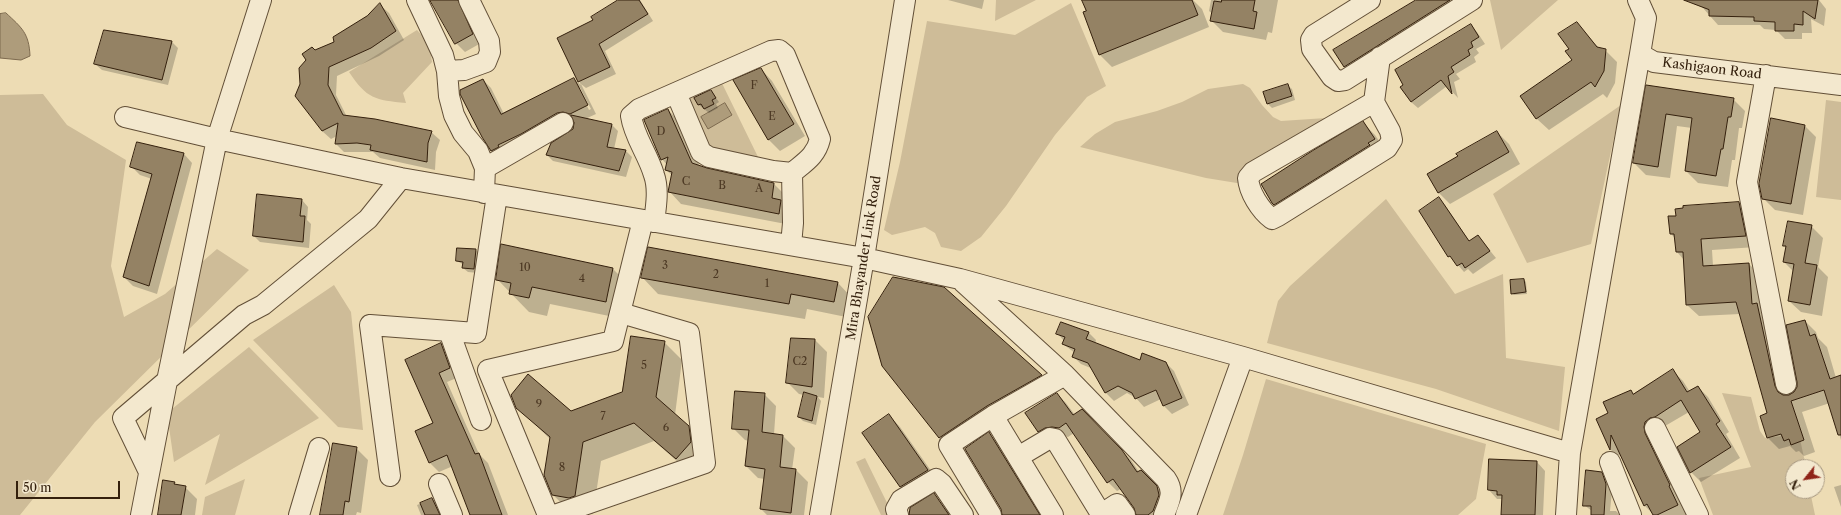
<!DOCTYPE html>
<html>
<head>
<meta charset="utf-8">
<style>
	body { margin:0 }
	#map { position:relative; width:1841px; height:515px; overflow:hidden; background:#eddcb4; font-family:"Libre Caslon Text",serif }
	canvas { display:block }
	.north { position:absolute; left:1785px; top:459px; width:40px; height:40px; box-sizing:border-box; background:#f3e8ce; border:1px solid #a79881; border-radius:50%; rotate:240deg; font-size:11px; font-weight:700; line-height:16px; text-align:center; color:#34200d }
	.north::after { content:''; display:block; margin:auto; width:14px; height:18px; background:#8f2418; clip-path:polygon(50% 0,100% 100%,50% 72%,0 100%) }
	.scale { position:absolute; left:16px; top:481px; width:104px; height:18px; box-sizing:border-box; border:2px solid #34200d; border-top:0; padding-left:5px; font-size:12px; line-height:14px; white-space:nowrap; color:#34200d; -webkit-text-stroke:3px #f3e8ce; paint-order:stroke }
</style>
</head>
<body>
<div id="map">
<canvas width="1841" height="515"></canvas>
<div class="north">N</div>
<div class="scale">50 m</div>
</div>
<script>
const c = document.querySelector('canvas').getContext('2d');
c.lineJoin = 'round';
function fill(path, color) { c.fillStyle = color; c.fill(path, 'evenodd'); }
function trace(path, color, width, dash) { c.strokeStyle = color; c.lineWidth = width; c.lineCap = dash ? 'butt' : 'round'; c.setLineDash(dash || []); c.stroke(path); }
function label(font, color, halo, rows, align = 'center') {
  c.font = font + ' "Libre Caslon Text",serif'; c.lineWidth = 3.5; c.setLineDash([]); c.textBaseline = 'middle'; c.strokeStyle = halo; c.fillStyle = color; for (const [text, x, y, turn = 0] of rows) {
    c.save(); c.translate(x, y); c.rotate((+turn || 0) * Math.PI / 180); c.textAlign = isNaN(turn) ? turn : align; if (halo) c.strokeText(text, 0, 0); c.fillText(text, 0, 0); c.restore();
  }
}
const green = new Path2D(`
	M996,0h40l-41,21z
	M1490,0h68l-57,50z
	M1071,3l35,83 -19,11 -32,38 -49,71 -25,31 -20,14 -20,-4 -6,-14 -10,-6 -33,8 -8,-5 16,-68 27,-141 88,14z
	M417,30l12,13 3,19 -29,31 3,10c-31,-3 -39,-4 -57,-31z
	M716,71l43,88 -57,-10 -31,-59z
	M1243,84l7,4 12,17 11,12 8,4 45,-3 -83,66 -37,-6 -126,-31 15,-13 20,-12 42,-11 25,-9 26,-13z
	M43,94l24,31 59,35 -15,106 13,51 41,-23 52,-45 32,21 -154,152 -75,93h-20v-420z
	M1826,100l15,2v98l-25,-3z
	M1621,105l-30,139 -64,19 -34,-69z
	M1386,199l69,95 48,-20 3,84 59,9 -6,64 -123,-42 -169,-46 11,-42 12,-15z
	M334,285l17,27 12,118 -25,-3 -85,-87z
	M249,347l70,71 -114,67 15,-51 -46,28 -7,-49z
	M1266,379l220,65 -10,55 -18,16h-235l20,-60z
	M1722,393l29,4 9,34 5,7 34,-4 7,33h-13v24h17l5,24h-102l-14,-37 52,-11z
	M865,458l28,57h-12l-25,-53z
	M245,479l-10,36h-33l3,-18z`);
const water = new Path2D(`
	M6,13c16,15 23,20 24,43l-9,4 -21,-2v-44z
	M725,103l7,12 -24,14 -7,-12z`);
const shadow = new Path2D(`
	M431,0h36l14,43 -16,9 -9,-9z
	M620,0h20l13,21 -48,30 11,23 -30,14 -5,-4 15,30 -11,5 27,6 6,6 -4,18 12,2 6,6 -6,20 -73,-16 -6,-6 27,-25v-10h-1l-7,1 -66,38 -9,-8 -29,-55 21,-16 8,8 13,26 70,-35 7,6 -23,-47 37,-17zM578,88h2l11,21 -2,1z
	M948,0h36l-2,9z
	M1083,0h110l9,9 7,18 -97,40 -12,-12 -15,-42 2,-1z
	M1211,0h67l-6,33 -4,-1 -2,8 -43,-8 -12,-12 2,-6 -4,-3z
	M1418,0h51l-113,78 -12,-11z
	M1701,0h118l7,9 -2,17 -13,-7 1,14h-10v6h-17l-9,-9 -12,-1 -4,-4h-42l-15,-17z
	M380,5l9,8 15,27 -25,16 -42,20 -1,19 11,22 84,15 9,8 -4,12 -1,18 -55,-12 -7,-6h-29l-8,-8 1,-8 -6,3 -9,-8 -7,-80 20,-9z
	M1576,23l23,25 6,2 12,12 -2,21 -8,15 -4,-4 -54,36 -12,-11 -15,-23 51,-35 -3,-12z
	M1471,25l6,7 8,12 -9,5 3,4 -5,4 2,5 -20,12 4,5 -6,3 4,16 -11,-12 -29,22 -7,-6z
	M172,42l6,6 -10,37 -66,-15 -7,-6z
	M761,69l11,12 33,55 -25,15 -12,-12z
	M1287,85l5,4 3,11 -23,8 -4,-4z
	M1647,86l86,13 12,12 -3,17h-3l-4,32h-3l-4,27 -30,-4 -12,-12 6,-43 -15,-2 -7,52 -24,-3 -12,-12z
	M711,91l8,11 -3,2 2,4 -9,5 -10,-8 -4,-7z
	M668,110l12,12 20,45 74,17 12,12 5,29 -110,-21 -11,-12 3,-16 -7,-6 1,-5 -5,-6 -17,-38z
	M1363,123l12,12 11,16 -100,65 -11,-12z
	M1805,126l11,11 -13,78 -28,-5 -12,-12z
	M1497,132l12,12 11,20 -70,40 -12,-12 21,-35z
	M184,154l8,9 -35,131 -24,-8 -9,-9 28,-98 -12,-4 -9,-9z
	M1439,199l6,6 25,37 8,-6 18,22 -23,16 -5,-5 -4,3 -6,-7z
	M302,200l6,7 -1,13 4,4 -2,24 -49,-6 -6,-6z
	M1739,203l11,11 6,33 -44,3 1,16 36,-2 11,11 25,121 9,-3 4,-5 7,-67 11,11 2,6 9,9 9,31 5,-2v64l-11,-37 -28,9 13,40 -11,4 -5,-5 -3,1 -6,-6 -11,3 -11,-11v-24l-28,-100 -41,2 -12,-11 -3,-45 -7,-8 -1,-13 -5,-5z
	M1811,226l12,12 -5,29 10,10 -6,39 -21,-4 -12,-11 5,-29 -10,-10 3,-14 -3,-2z
	M476,250l4,4 -2,19 -10,-1 -5,-4 1,-3 -7,-4z
	M613,269l18,18 -7,32 -74,-15 -3,12 -18,-4 -32,-33z
	M642,277l196,6 16,17 -3,18 -44,-9 -2,10 -147,-25z
	M1524,280l2,2 1,12 -13,1 -2,-2z
	M944,288l105,95 -101,63 -66,-81z
	M1088,332l8,8 -1,4 45,17 26,2 8,8 15,34 -17,9 -8,-8 -3,-7 -17,8 -8,-9 -9,-5 -13,8 -8,-8 -13,-24 -12,-5 -7,-7 1,-4 -12,-9 1,-3 -6,-7z
	M815,340l12,12 -3,46 -6,-1 3,4 -5,24 -13,-4 -4,-4 5,-22 -5,-1 -12,-12z
	M664,342l18,18 -7,55 32,30 -12,32 -41,-36 -53,20 -8,53 -10,1 -11,-2 -19,-18 -3,-56 -33,-32 54,5 52,-20z
	M441,345l9,9 9,23 -12,5 32,72 9,9 20,52h-37l-18,-49 -14,6 -9,-9z
	M1673,371l10,10 7,11 8,-5 10,10 21,35 -3,2 14,24 -39,24 -10,-10 11,-40 -13,-20 -24,14 22,89h-33l-10,-10 -24,-52 -1,5 -9,-9 -13,-30 13,-5 20,-23 4,4z
	M764,394l12,12 -2,28 9,2 12,12 -3,22h4l12,12 -4,33h-37l-6,-6 4,-30 -7,-1 -12,-12 3,-25 -4,-1 -12,-12z
	M1057,394l9,9 9,12 7,-5 49,50 8,12 2,-1 25,25 -2,19h-27l-2,-7 -14,-19 -4,2 -9,-9 -34,-49 -6,4 -6,-2 -14,5 -10,-9z
	M889,415l11,12 39,55 -26,16 -12,-11 -38,-54z
	M989,434l12,12 42,69h-40z
	M356,448l12,12 -7,53 -4,-1 -1,3h-35z
	M1537,462l8,9 -2,44h-41v-16h-5l-8,-9z
	M1601,473l6,6 5,12 -2,20h6l4,4h-28v-4l-8,-6z
	M174,483l3,3 8,1 12,12 -2,16h-36z
	M1841,485v22l-7,-20z
	M934,495l18,20h-42v-4z
	M432,499l6,6 5,10h-22l-4,-10z`);
const building = new Path2D(`
	M430,0h28l15,34 -18,10z
	M618,0h21l9,14 -49,30 11,23 -32,15 -21,-44 36,-18 -2,-3z
	M1082,0h110l6,15 -99,40 -16,-43 3,-1z
	M1222,0h33l-2,11 4,1 -3,17 -44,-8 4,-20 7,1z
	M1416,0h34l-106,67 -11,-17z
	M1684,0h134l-3,19 -12,-8v14l-9,-1v7h-19v-9l-21,-1v-4l-45,-1v-6z
	M380,3l16,28 -25,17 -42,19 -1,18 15,30 32,4 57,12 -4,12 -1,19 -57,-12 1,-5 -14,-2 -22,1 3,-21 -16,8 -27,-35 5,-12 -1,-16 7,-8 -4,-6 10,-7 3,3 19,-8 -1,-5 34,-21z
	M1577,22l20,25 9,2 -2,22 -9,16 -4,-5 -55,37 -16,-23 52,-36 -7,-9 4,-2 -11,-15z
	M1471,24l8,13 -8,5 2,5 -5,3 2,5 -19,12 3,5 -6,4 4,18 -11,-14 -30,22 -11,-15 3,-2 -8,-15z
	M104,30l68,11 -10,39 -68,-16z
	M761,68l33,56 -26,16 -35,-60z
	M574,78l14,27 -18,9 -7,-2 -6,1 -36,21 -23,11 1,2 -8,4 -9,-14 -22,-43v-4l23,-11 18,35z
	M1288,84l4,12 -25,8 -4,-12z
	M1646,85l88,13 -3,19h-3l-5,32h-2l-5,27 -31,-5 7,-53 -26,-4 -8,53 -25,-4z
	M711,90l5,8 -4,2 2,4 -10,5 -3,-5 -3,1 -4,-7z
	M668,109l24,54 15,5 67,15 -2,15 9,2 -2,14 -111,-22 4,-20 -7,-2 3,-13 -7,3 -17,-40z
	M571,115l41,9 -5,23 19,3 -7,21 -73,-16 5,-12 22,-14 1,-6z
	M1771,118l34,7 -14,79 -29,-5 -3,-15z
	M1363,121l12,18 -7,4 2,2 -96,60 -2,-2 -11,-19 51,-33z
	M1497,131l12,21 -71,41 -11,-19 31,-18 -2,-2z
	M137,142l47,11 -35,133 -26,-9 29,-103 -22,-7z
	M257,194l45,5 -2,17h5l-2,26 -50,-6z
	M1439,197l30,44 9,-6 12,16 -25,17 -3,-5 -5,3 -7,-10 -2,1 -29,-46z
	M1739,202l7,34 -45,3 2,27 46,-3 3,41 5,-1 18,83 3,6 5,3h6l5,-3 3,-5v-5l-11,-57 19,-5 5,16 5,-2 15,45 11,-4v60h-3l-14,-45 -33,11 13,39 -13,5 -2,-6 -5,2 -3,-7 -14,4 -7,-22 7,-3 -31,-111 -50,3 -3,-53h-7l-2,-18h-4l-2,-18h8l-1,-7 8,-1v-2z
	M1788,221l24,4 -7,38 12,2 -7,40 -22,-4 6,-37 -11,-2 3,-16h-3z
	M501,244l112,24 -7,34 -74,-15 -3,11 -20,-4 2,-11 -15,-3z
	M648,247l190,35 -4,20 -43,-8 -2,10 -148,-26z
	M457,248l19,1 -2,20 -12,-1 1,-6 -7,-1z
	M893,277l51,10 98,88 -55,31 -48,32 -57,-72 -14,-49z
	M1524,279l2,13 -15,2 -1,-14z
	M1061,322l28,10 -3,7 54,21 2,-7 24,9 16,36 -19,8 -7,-16 -21,9 -3,-6 -14,-7 -13,7 -17,-30 -16,-6 3,-8 -13,-5 3,-7 -9,-3z
	M631,336l34,5 -9,56 33,29 2,16 -15,17 -42,-36 -51,19 -8,54 -6,2 -17,-3 -8,-20 6,-38 -34,-29 -5,-13 17,-21 43,37 51,-19z
	M791,338l24,1 -3,48 -26,-4z
	M441,343l9,25 -11,5 36,81 4,-1 23,62h-32l-23,-60 -18,8 -14,-32 18,-8 -28,-63z
	M1673,369l14,23 11,-6 22,35 -4,3 15,23 -41,26 -13,-26 23,-15 -19,-32 -26,17 -5,1 -5,4 -1,5 1,6 25,52 -1,1 9,19 -21,10h-4l-6,-11 -3,2 -33,-71 -1,15 -14,-31 12,-6 -5,-11 28,-12 2,4z
	M735,391l30,2 -3,39 21,3 -3,32 16,2 -5,44 -31,-4 5,-40 -20,-3 4,-36 -17,-1z
	M804,392l13,4 -5,25 -14,-4z
	M1057,393l16,22 9,-6 40,41 15,22 4,-2 16,16 2,9 -6,16 -5,4h-12l-2,-7 -21,-29 -6,4 -41,-60 -7,5 -7,-1 -7,1 -7,4 -13,-19z
	M889,414l39,56 -28,17 -38,-54z
	M989,432l11,18 40,65h-38l-1,-6 -36,-60z
	M333,443l24,4 -8,55 -4,-1 -2,14h-23z
	M1489,459l48,2 -2,54h-34l1,-20h-5v-4l-9,-1z
	M1586,470l16,2 4,12 -2,31h-13v-9h-8z
	M163,480l12,2 -1,2 12,2 -5,29h-23z
	M934,493l15,22h-40l1,-7z
	M432,498l8,17h-15l-5,-12z`);
const minor = new Path2D(`
	M417,0l26,55 4,16 2,25 5,19 9,18 15,18 7,17 -1,25
	M1370,0l-56,35 -3,5 1,9 20,28 6,4 7,-1 127,-80
	M1638,0l8,18 -6,36 14,8 187,23
	M447,71l17,-1 22,-8 4,-10 -1,-11 -20,-41
	M1766,75l-19,107 39,202
	M1374,102l-121,70 -5,6c1,14 12,32 24,41l6,-3 109,-68 5,-8 -2,-9 -16,-29 6,-45
	M125,117l92,22 184,39 463,80 96,21 283,78 327,96
	M485,168l78,-45
	M654,222c2,-15 5,-33 0,-47 -6,-21 -20,-38 -23,-59l8,-7 132,-58 8,-1 6,5 35,84c-4,17 -15,23 -28,34l-19,-2 -64,-14 -8,-5 -25,-59
	M791,245l2,-22 -1,-50
	M963,282l102,93 101,104c9,13 3,23 -2,36
	M449,331l32,89
	M1655,428l43,87
	M1018,457l32,-19 5,1 46,75
	M1610,462l21,53
	M149,472l-26,-54 121,-103 19,-10 105,-86 33,-41
	M390,476l-20,-151 106,8 21,-138
	M439,484l13,31
	M141,515l26,-134 50,-242 44,-139
	M299,515l20,-67
	M548,515l-60,-145 125,-29 30,-121
	M555,515l150,-52 -16,-130 -68,-20
	M820,515l44,-257 41,-258
	M898,515l-2,-6 5,-9 35,-21 6,5 21,31
	M991,515l-42,-70 44,-29
	M1053,515l-60,-99 72,-41
	M1100,515l17,-11 8,11
	M1186,515l57,-158
	M1566,515l4,-62 70,-399`);
const numberNames = [
	["F",754,86],
	["E",772,117],
	["D",661,132],
	["C",686,182],
	["B",722,186],
	["A",759,189],
	["3",665,266],
	["10",525,268],
	["2",716,275],
	["4",582,279],
	["1",767,284],
	["C2",800,362],
	["5",644,366],
	["9",539,405],
	["7",603,417],
	["6",666,428],
	["8",562,468]
];
const streetNames = [
	["Kashigaon Road",1712,69,7],
	["Mira Bhayander Link Road",864,258,-81]
];
fill(green, '#cebc98');
fill(water, '#ae9c7b');
trace(water, '#7d6a4f', 1);
fill(shadow, '#0003');
fill(building, '#948264');
trace(building, '#34200d', 1);
trace(minor, '#624f37', 22);
trace(minor, '#f3e8ce', 20);
label('11px', '#4c3823', null, numberNames);
label('13px', '#34200d', '#f3e8ce', streetNames);
</script>
</body>
</html>
